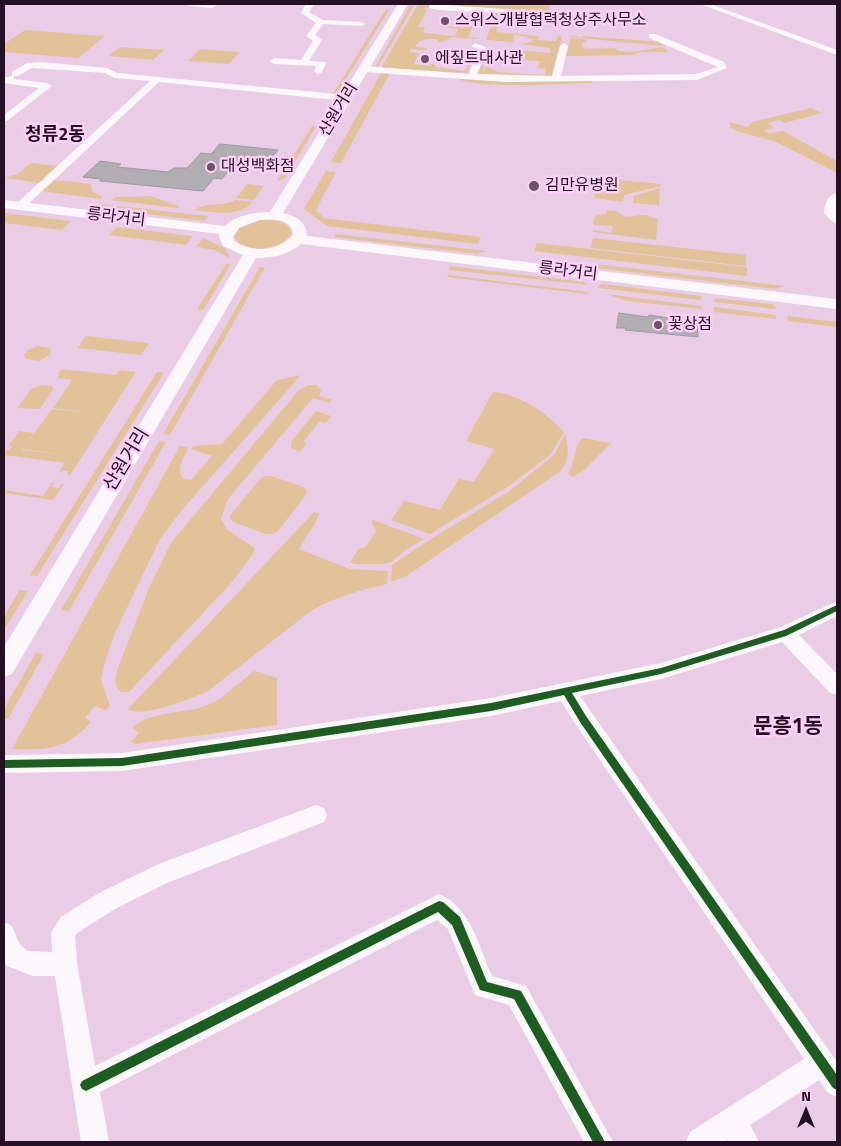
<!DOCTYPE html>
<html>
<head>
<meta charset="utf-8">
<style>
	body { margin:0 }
	#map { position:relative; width:841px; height:1146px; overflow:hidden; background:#ebcce7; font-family:"Titillium Web",sans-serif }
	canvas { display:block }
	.frame { position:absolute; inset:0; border:5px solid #241022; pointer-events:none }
	.north { position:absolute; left:781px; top:1086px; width:50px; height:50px; -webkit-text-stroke:4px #fed0f9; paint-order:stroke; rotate:0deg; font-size:14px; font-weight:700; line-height:20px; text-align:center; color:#241022 }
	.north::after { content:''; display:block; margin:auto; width:18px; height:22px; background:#241022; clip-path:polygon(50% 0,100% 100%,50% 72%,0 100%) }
</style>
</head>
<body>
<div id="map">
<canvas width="841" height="1146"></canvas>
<div class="frame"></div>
<div class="north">N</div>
</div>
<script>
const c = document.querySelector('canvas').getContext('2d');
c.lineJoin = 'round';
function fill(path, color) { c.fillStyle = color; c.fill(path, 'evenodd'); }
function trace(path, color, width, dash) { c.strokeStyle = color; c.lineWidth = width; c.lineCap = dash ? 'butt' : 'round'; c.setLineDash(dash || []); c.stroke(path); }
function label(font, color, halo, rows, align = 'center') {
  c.font = font + ' "Titillium Web","Noto Sans KR",sans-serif'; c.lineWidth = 5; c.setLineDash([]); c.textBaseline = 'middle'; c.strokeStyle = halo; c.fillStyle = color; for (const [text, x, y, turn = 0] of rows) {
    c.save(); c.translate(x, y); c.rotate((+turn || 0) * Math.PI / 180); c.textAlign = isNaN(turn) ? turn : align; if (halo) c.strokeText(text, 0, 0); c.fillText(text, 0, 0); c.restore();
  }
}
const green = new Path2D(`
	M411,4h4l-38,64 -2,-1z
	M418,4h13l-3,4 -5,1 4,1 -10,20 2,-3h6l-2,6 32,3 3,-7 -24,-3 21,1 3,-6 4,5 -1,2 6,-1 -7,-6 2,-5h8l-2,10h5l-5,11 10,1 -1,1 -25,-2 -10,5h-5l1,-3c-10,0 -18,-1 -23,8l12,1 -1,2 -16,-1 -1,3 10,1 -5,11 15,2 3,-3 5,4 28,4 9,-23 3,1 -10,24 -86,-5z
	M438,4h55l2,1v-1h55l-2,9z
	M386,9l3,1 -53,85h-4z
	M503,12l-7,20 43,4 -1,4 18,1 2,-6 4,2 -10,39 -74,-2 3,-8h3l-1,6 3,-6 11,6 48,3 1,-6 -8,-1 2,-7 -15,-1v-3l-30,-2 3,-5 4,-1 48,4v-5l-30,-4 12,-2 1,-3h-6l1,-2 -14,-2 -1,7 -27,-2 10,-27z
	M25,30l80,6 -27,22 -74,-6v-8z
	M571,35l11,3 1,-2 77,6 3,4 -92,-9z
	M571,38l14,1 2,3 -6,1 3,6 30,-1 5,3 13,1 32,-5 3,5h-26l-9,3 -66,1z
	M120,47l44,3 -11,10 -45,-4z
	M200,49l40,3 -11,12 -41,-3z
	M381,73h9l-49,90 -10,-1z
	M454,78l138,2 1,3c-35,0 -108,7 -139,-5z
	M811,108l11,5 -38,10 -5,-3 -11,3 6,5 -10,2 5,3 14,-2 54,30v12l-63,-32 -35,-9 -8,-4 -2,-6 19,5 4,-5z
	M312,126l4,1 -32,52 -7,2z
	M31,163l27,3 -18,17 -34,-5 3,-2 9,-2z
	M326,171l10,1 -20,38 8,8 157,19 -3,7 -151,-18 -23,-17z
	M598,178l63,6v2l-37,9 -1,7 -29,-4z
	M54,180l37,4 1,7 10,6 -1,2 -60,-8z
	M247,184l17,2 -10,14 -18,-2z
	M660,188l-1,17 -26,-2 1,-7z
	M150,196l29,10 -1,2 -68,-8 6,-3z
	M235,200l18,2c-14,16 -40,10 -58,8 9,-9 29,-2 40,-10z
	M100,204l108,12 -3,5 -109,-13z
	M607,210l10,1c8,9 15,5 24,4 5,-1 12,3 17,4l-2,21 -63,-8v-2l19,3 1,-7 -20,-1 2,-9 12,-3z
	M4,213l67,8 -9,9 -58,-7z
	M261,220c12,0 27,0 31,12 -8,19 -48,23 -58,5l5,-9z
	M117,227l76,9 -7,9 -77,-10z
	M336,234l151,17 -10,3 -143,-17z
	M203,238l22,10 5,10 -15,-8 -19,-3z
	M593,238l153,17v11l-155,-18z
	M537,243l210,24v9l-213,-25z
	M226,264h5l-28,46 -6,-1z
	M596,264l189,22 -10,3 -179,-21z
	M450,266l135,16 3,3 -139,-15z
	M260,267h5l-95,168 -7,-1z
	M448,275l140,17 -1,2 -140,-17z
	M603,284l98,12v4l-103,-12 2,-3z
	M606,294l95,12v3l-74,-8z
	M715,298l57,6 2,1 2,4 -62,-7z
	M714,307l62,8v4l-62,-7z
	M787,316l50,6v5l-49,-6z
	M86,336l63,7 -8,12 -63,-7z
	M37,346l12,2 2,2 -1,5 -11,6 -13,-2 -2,-4 4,-5z
	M62,369l54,6 3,-5 17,2 -66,103h-3l2,-4h-7l-4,3 7,-11 -61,-8 2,-5h3l3,-4 -3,-1 10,-14 15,2 -12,17 44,5 -43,-6 29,-40 41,4 -40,-5 19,-28 -13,-2 -1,-4z
	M157,372l7,1 -127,203 -7,-1z
	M301,375l-119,135 -22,29 -46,96 -11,33 -2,12 9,25 -4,6 -10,-5 -11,11 6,5c-26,28 -43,28 -79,27l168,-303 8,1c-4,11 -13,23 -4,32l7,1 21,-24 -21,-7 2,-3 29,-2 55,-64z
	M42,385l9,1 3,2 -14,21 -23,-1 14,-19z
	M308,385h9l4,5 -2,6 13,4 -3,3 -16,-5 -85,101 -7,20 7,11 27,18 -2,6 -21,28 -103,110h-8c-8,-8 -6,-14 -3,-24l31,-80 22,-45 128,-153z
	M493,392c26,2 54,21 71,40l-13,22 -5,4 -37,28 -79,48 -39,-14 13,-19 36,9 19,-31 15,3 20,-33 -28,-8z
	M316,411l15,5 -5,7 -7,-1 -16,20 4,1 -7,9 -9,-4v-6z
	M565,434c4,13 5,29 -6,38l-154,105 -14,5 1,-17 34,-23 82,-50 46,-37z
	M583,438l28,5 -28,28 -10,6 -5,-3c7,-10 6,-31 15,-36z
	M159,441l7,1 -97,169 -8,-1z
	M265,476h6l33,11 3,3 -1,5 -28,36 -5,3h-7l-33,-12 -3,-4 1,-4 29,-35z
	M52,483h2l-2,4 7,1 2,-4h3l-11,16 -49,-7v-3l39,6z
	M314,512l5,1 -5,12 -15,24 51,20 38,2 -1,13c-27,6 -52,13 -76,27l-103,80c-15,7 -66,28 -80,18z
	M373,520l51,19 -20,12 -12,11 -9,2h-28l-5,-2 9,-14h6l11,-17 -5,-10z
	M20,590l8,1 -24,39v-14z
	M36,653l8,1 -36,65 -4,-1v-9z
	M254,671l23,7v47l-142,19 -4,-2 8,-9 -7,-5c22,-20 56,-12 82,-26 14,-8 27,-21 40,-31z`);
const building = new Path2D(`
	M220,144l58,6 -10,12 -29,-4 -17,21 -8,-1 -11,13 -103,-10 1,-2 -18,-2 17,-16 21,3 -4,3 51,5 6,-4h13l14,-15 10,1z
	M619,313l28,4 3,-2 48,8v14l-73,-7 1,-2h-9z`);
const minor = new Path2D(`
	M186,4h32l-6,4 -22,-2z
	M306,4h8l-5,8 14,8 38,2 4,2 -4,2 -38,-2 -8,11 7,5 -13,21 16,1 1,2 -5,9 -3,1 -4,-3 2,-5 -42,-2 -4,-3 4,-3 27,2 12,-19 -7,-5 10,-13 -15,-10z
	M430,4l119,8 4,2 -4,2 -110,-6 -10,-2z
	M700,4h10l127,46v5z
	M649,34h6l69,28 3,6 -30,12 -192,2 -141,-10 -4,-3 4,-3 105,8 9,-25 -7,-3 4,-3 12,5 -10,26 75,2 8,-30 4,-3 4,3 -7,30 135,-2 22,-7 -69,-29z
	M40,62l67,6 10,5 229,22 5,3 -5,3 -187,-19 -135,126 -4,1 -6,-3 2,-2 134,-123 -35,-3 -10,-5 -73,-5 -14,8h-5l1,3 33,4 5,3 -45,35 -3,1v-7l35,-27 -35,-5v-5l8,-2v-4l15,-9z
	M837,193v30l-4,-1 -9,-9c1,-9 3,-18 13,-20z
	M837,601v15l-38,19 38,39v21l-7,-2 -48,-51 -121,37 -81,17 257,366v35l-9,-4 -9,-13 -69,45 9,17h-30l-1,-2 -4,2h-38l4,-10 114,-73 -228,-334 -15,-24 -70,15 -369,55 -118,2v-18l118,-2 369,-55 170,-35 120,-36z
	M316,805l8,3 3,7 -3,7 -157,61 -52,26 -38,24 -2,3 2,27 18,103 344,-172c32,13 40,53 53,82l34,10 87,156h-29l-75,-137 -34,-10 -27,-66 -11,-9 -337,172 9,50h-28l-26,-166h-23l-27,-11 -1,-3v-40l8,4 7,17 8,8 25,1 -1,-19 10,-16 38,-24 62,-30z`);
const major = new Path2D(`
	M398,4h10l-125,209c13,3 23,8 24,23l530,63v10l-536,-65c-12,11 -29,14 -45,14l-244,416 -8,3v-30l239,-392 -20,-9 -4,-9 1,-3 -216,-26v-8l221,26c11,-11 30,-14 45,-14zM259,220c13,-1 33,-2 34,15 -16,17 -40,18 -59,6l-1,-4 6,-9z`);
const cycleway = new Path2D(`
	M837,605v6l-51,25 -125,38 -89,19 14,23 251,359v15l-4,-2 -253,-366 -16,-27 -73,16 -369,55 -118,2v-8l118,-2 369,-55 170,-35 123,-38z
	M439,901l4,1 17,15 27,65 34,9 84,151h-12l-79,-143 -34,-9 -28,-65 -14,-13 -348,177 -4,2 -4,-2 -2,-4 2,-4z`);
const markers = [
	[445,21,5,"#6a5267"],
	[425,59,5,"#6a5267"],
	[211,167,5,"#6a5267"],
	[534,186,6,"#6a5267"],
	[658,325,5,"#6a5267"]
];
const farPoinames = [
	["스위스개발협력청상주사무소",455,21],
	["에짚트대사관",435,59],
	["대성백화점",221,167],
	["김만유병원",545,186],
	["꽃상점",668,325]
];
const farStreetnames = [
	["산원거리",339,110,-59],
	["릉라거리",116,218,7],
	["릉라거리",568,272,7]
];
const farQuarternames = [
	["청류2동",55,136]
];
const streetNames = [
	["산원거리",127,460,-59]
];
const quarterNames = [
	["문흥1동",788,728]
];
fill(green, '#e2c299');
fill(building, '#b1aeb1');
trace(building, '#9d999d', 1);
fill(minor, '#fcf7fb');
fill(major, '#fcf7fb');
fill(cycleway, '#1b5e20');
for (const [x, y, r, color] of markers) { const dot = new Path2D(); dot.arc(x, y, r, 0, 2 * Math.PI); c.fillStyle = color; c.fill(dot); trace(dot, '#fed0f9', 2); }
label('16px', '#241022', '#fed0f9', farPoinames, 'left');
label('16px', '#241022', '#fed0f9', farStreetnames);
label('bold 18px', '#241022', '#fed0f9', farQuarternames);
label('19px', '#241022', '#fed0f9', streetNames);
label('bold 21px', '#241022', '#fed0f9', quarterNames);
</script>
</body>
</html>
